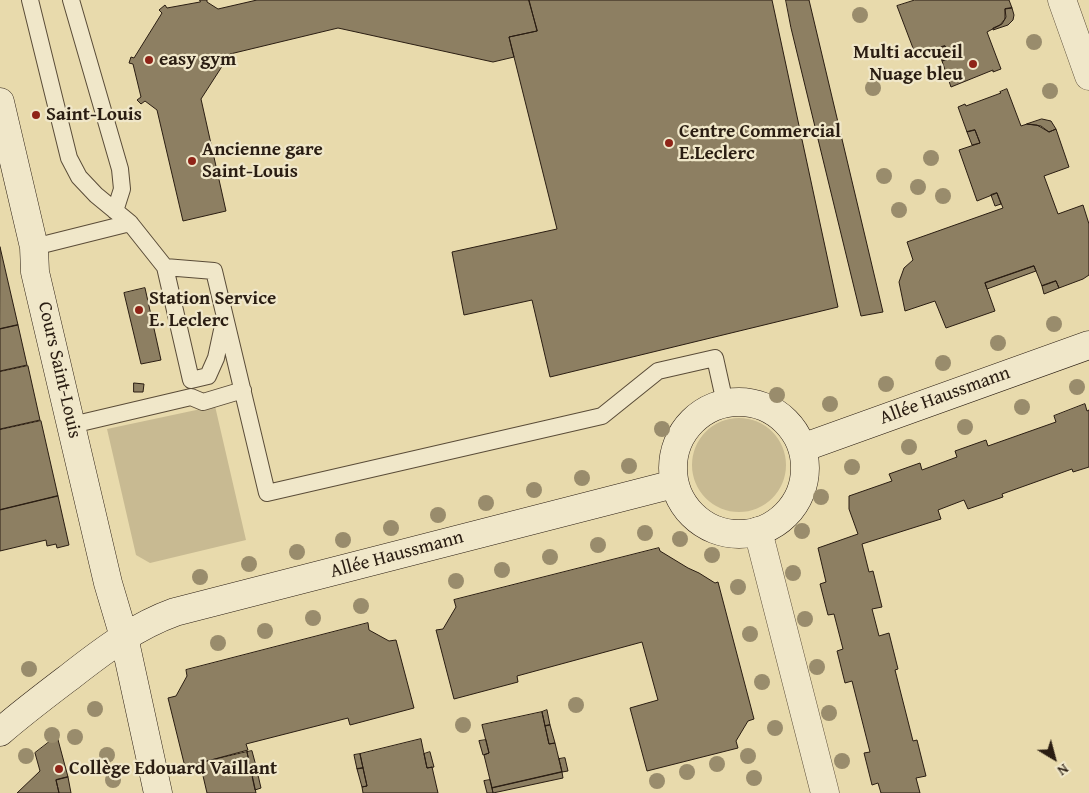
<!DOCTYPE html>
<html>
<head>
<meta charset="utf-8">
<style>
	body { margin:0 }
	#map { position:relative; width:1089px; height:793px; overflow:hidden; background:#e8daac; font-family:"Gentium Book Plus",serif }
	canvas { display:block }
	.north { position:absolute; left:1029px; top:733px; width:50px; height:50px; -webkit-text-stroke:4px #f0e7c9; paint-order:stroke; rotate:143deg; font-size:14px; font-weight:700; line-height:20px; text-align:center; color:#2a1d12 }
	.north::after { content:''; display:block; margin:auto; width:18px; height:22px; background:#2a1d12; clip-path:polygon(50% 0,100% 100%,50% 72%,0 100%) }
</style>
</head>
<body>
<div id="map">
<canvas width="1089" height="793"></canvas>
<div class="north">N</div>
</div>
<script>
const c = document.querySelector('canvas').getContext('2d');
c.lineJoin = 'round';
function fill(path, color) { c.fillStyle = color; c.fill(path, 'evenodd'); }
function trace(path, color, width, dash) { c.strokeStyle = color; c.lineWidth = width; c.lineCap = dash ? 'butt' : 'round'; c.setLineDash(dash || []); c.stroke(path); }
function label(font, color, halo, rows, align = 'center') {
  c.font = font + ' "Gentium Book Plus",serif'; c.lineWidth = 4.5; c.setLineDash([]); c.textBaseline = 'middle'; c.strokeStyle = halo; c.fillStyle = color; for (const [text, x, y, turn = 0] of rows) {
    c.save(); c.translate(x, y); c.rotate((+turn || 0) * Math.PI / 180); c.textAlign = isNaN(turn) ? turn : align; if (halo) c.strokeText(text, 0, 0); c.fillText(text, 0, 0); c.restore();
  }
}
const green = new Path2D(`
	M215,406l31,134 -96,23 -14,-8 -29,-126z
	M692 465a47 47 0 1 1 94 0a47 47 0 1 1-94 0Z`);
const building = new Path2D(`
	M200,0h7v2l11,7 39,-9h272l8,31 -28,6 5,20 -21,5 -155,-34 -108,26 -29,45 25,112 -43,10 -26,-111 -12,-9 -4,3 -4,-4 4,-3 -8,-33 -4,-1 2,-6 3,1 28,-45 -3,-3 6,-5 2,3 33,-6z
	M529,0h243l66,307 -288,70 -18,-77 -68,15 -12,-63 105,-23 -48,-192 28,-6z
	M786,0h23l74,312 -22,4 -70,-288z
	M915,0h94l3,8 -7,1 1,8 -4,7 -15,8 14,37 -8,3v-2l-42,17 -9,-26 7,-2 -4,-13 -29,10 -19,-50z
	M1012,8l2,7 -1,5 -5,5 -15,5v-2l7,-3 5,-6v-10z
	M945,46l4,13 -7,2 -4,-13z
	M1007,89l14,37 6,-2 10,1 12,7 7,-3 13,38 -25,9 14,38 25,-9 6,19v51l-6,4 -24,9 -3,-7 -14,5 -8,-20 -49,17 10,28 -49,17 -11,-27 -30,10 -6,-29 5,-14 9,-8 -6,-18 96,-34 -6,-15 -20,8 -18,-51 21,-7 -5,-13 -8,2 -9,-25 7,-3 1,2 35,-13 -1,-1z
	M1042,119l9,2 5,8 -7,3 -8,-6 -14,-2z
	M975,130l5,13 -8,2 -5,-13z
	M997,193l4,11 -6,2 -4,-11z
	M0,247l18,78 -18,4z
	M1034,266l2,5 -49,18 -2,-6z
	M1056,281l3,7 -15,6 -2,-8z
	M145,288l16,72 -20,4 -17,-71z
	M18,325l9,40 -27,6v-42z
	M28,366l12,54 -40,9v-57z
	M134,383l10,1 -1,8h-9z
	M1085,404l2,7 2,-1v57l-16,5 -1,-3 -70,25 1,3 -35,12 -4,-9 -26,10 3,9 -79,25 7,28 4,-1 9,36 -10,2 7,27 10,-3 9,36 -3,1 18,71 4,-1 9,36 -10,2 4,15h-39l-3,-10 -6,2 -8,-32 6,-1 -18,-71 -7,2 -8,-32 6,-2 -9,-35 -6,1 -8,-31 6,-2 -8,-34 40,-14 -9,-25v-13l43,-15 -3,-7 31,-11 2,7 35,-13 -2,-6 31,-11 2,6 68,-24 -2,-6z
	M41,421l17,75 -58,14v-80z
	M58,496l11,49 -12,3 -1,-4 -9,2 -1,-6 -46,11v-41z
	M659,548l1,3 28,17 11,5 16,10 3,-1 36,137 -6,2 -12,20 2,7 -91,23 -17,-63 28,-8 -16,-58 -125,34 1,6 -64,17 -18,-69 7,-1 13,-22 -2,-7z
	M368,623l1,7 20,11 7,-1 18,68 -64,17 -2,-7 -102,26 2,6 -63,17 -17,-69 8,-2 11,-20 -1,-6z
	M547,710l3,15 -5,1 -3,-14z
	M542,712l7,32 6,-1 7,29 -70,16 -8,-33 5,-2 -7,-28z
	M550,725l5,18 -6,1 -4,-18z
	M57,736l11,41 -12,3 3,13h-42l23,-22 -5,-18z
	M421,739l6,29 5,-1 6,26h-75l-1,-6 5,-1 -7,-32z
	M486,740l3,13 -6,2 -4,-14z
	M252,751l4,15 -6,1 -3,-15z
	M247,752l9,41h-49l-7,-30z
	M430,752l4,15 -7,1 -3,-14z
	M360,754l3,14 -6,1 -3,-14z
	M565,758l3,13 -6,1 -3,-13z
	M363,768l4,18 -5,1 -5,-18z
	M562,772l1,6 -70,15 -1,-5z
	M258,775l3,13 -6,2 -3,-14z
	M68,777l3,16h-12l-3,-13z
	M490,780l2,8 1,5h-6l-3,-12z`);
const lane = new Path2D(`
	M30,0l39,158 10,19 17,18 34,28 35,44 26,113 17,-4 8,-18 8,-37
	M71,0l49,169 2,20 -7,22
	M34,247l96,-24
	M165,267l49,4 53,222 335,-77 56,-45 57,-13 10,45
	M72,425l119,-28 12,5 40,-12`);
const street = new Path2D(`
	M1062,0l27,76
	M758,531l67,262`);
const secondary = new Path2D(`
	M0,102l34,145 1,25 73,311 16,54 34,156
	M673 468a66 66 0 1 1 132 0a66 66 0 1 1-132 0Z
	M802,448l287,-103
	M0,732c23,-20 47,-38 72,-57 32,-25 64,-49 103,-63l499,-128`);
const trees = [
	[860,15],
	[1034,42],
	[873,88],
	[1050,91],
	[931,158],
	[884,176],
	[918,187],
	[943,196],
	[899,210],
	[1054,324],
	[998,343],
	[943,363],
	[886,384],
	[1077,387],
	[777,395],
	[830,404],
	[1022,407],
	[965,427],
	[662,429],
	[909,447],
	[629,466],
	[852,467],
	[582,478],
	[534,490],
	[821,497],
	[486,503],
	[438,515],
	[391,528],
	[802,531],
	[645,533],
	[680,539],
	[343,540],
	[598,545],
	[297,552],
	[712,555],
	[550,557],
	[249,564],
	[502,570],
	[793,573],
	[200,577],
	[456,581],
	[738,587],
	[361,606],
	[313,618],
	[805,619],
	[265,631],
	[750,634],
	[218,643],
	[817,667],
	[29,669],
	[762,682],
	[576,705],
	[95,709],
	[829,713],
	[463,725],
	[775,728],
	[52,735],
	[75,737],
	[107,755],
	[26,756],
	[748,756],
	[842,761],
	[717,764],
	[687,772],
	[754,778],
	[113,780],
	[657,781]
];
const markers = [
	[149,60,5,"#8f2418"],
	[973,64,5,"#8f2418"],
	[36,115,5,"#8f2418"],
	[669,143,5,"#8f2418"],
	[192,161,5,"#8f2418"],
	[139,310,5,"#8f2418"],
	[59,769,5,"#8f2418"]
];
const poiNames = [
	["Multi accueil",963,53,"right"],
	["Nuage bleu",963,75,"right"],
	["easy gym",159,60],
	["Saint-Louis",46,115],
	["Centre Commercial",679,132],
	["E.Leclerc",679,154],
	["Ancienne gare",202,150],
	["Saint-Louis",202,172],
	["Station Service",149,299],
	["E. Leclerc",149,321],
	["Collège Edouard Vaillant",69,769]
];
const streetNames = [
	["Cours Saint-Louis",59,370,77],
	["Allée Haussmann",945,396,-20],
	["Allée Haussmann",397,555,-15]
];
fill(green, '#c8ba92');
fill(building, '#8d7f62');
trace(building, '#2a1d12', 1);
trace(lane, '#5a4c38', 18);
trace(street, '#5a4c38', 29);
trace(secondary, '#2a1d12', 29);
trace(lane, '#f0e7c9', 16);
trace(street, '#f0e7c9', 28);
trace(secondary, '#f0e7c9', 28);
c.fillStyle = '#998c6c';
for (const [x, y] of trees) { c.beginPath(); c.arc(x, y, 8, 0, 2 * Math.PI); c.fill(); }
for (const [x, y, r, color] of markers) { const dot = new Path2D(); dot.arc(x, y, r, 0, 2 * Math.PI); c.fillStyle = color; c.fill(dot); trace(dot, '#f0e7c9', 2); }
label('bold 19px', '#2a1d12', '#f0e7c9', poiNames, 'left');
label('19px', '#2a1d12', '#f0e7c9', streetNames);
</script>
</body>
</html>
